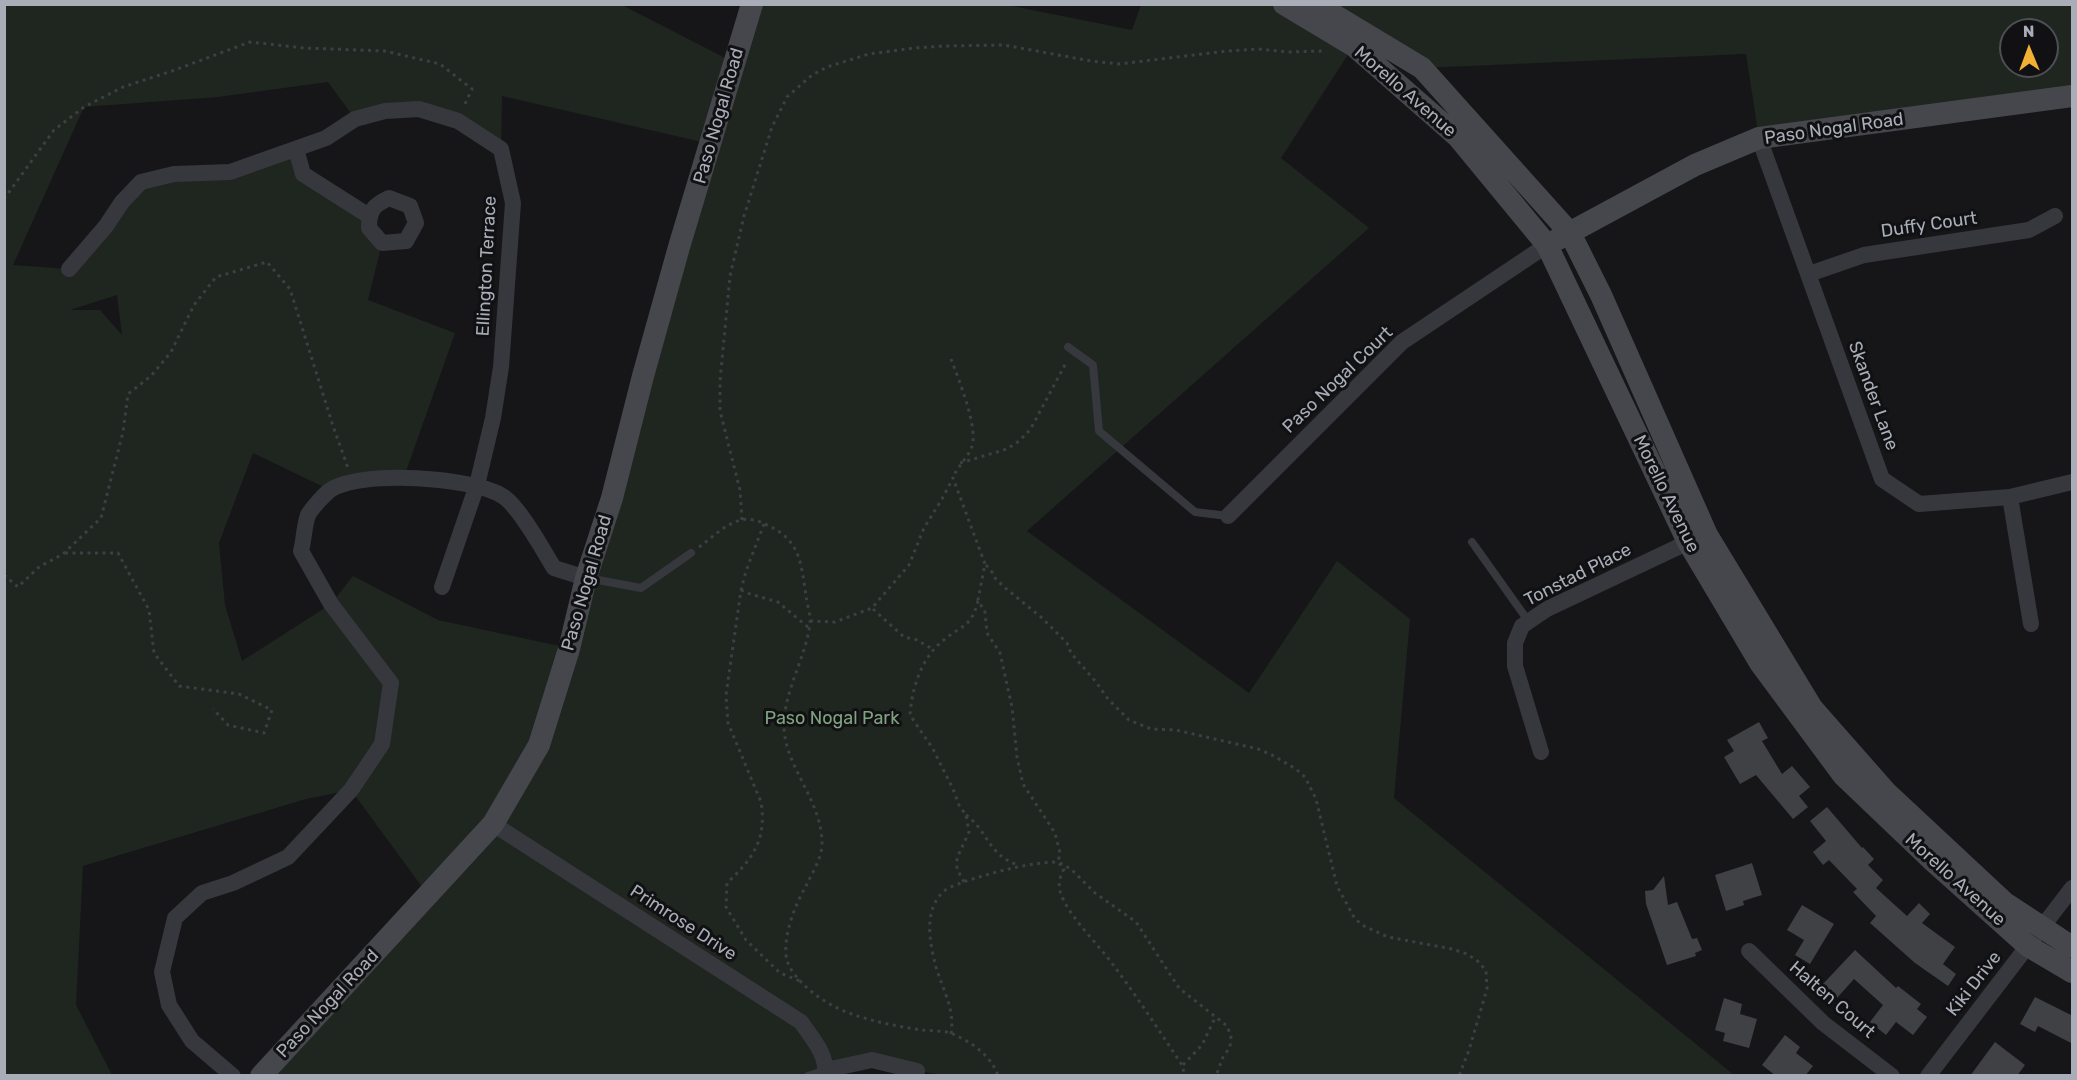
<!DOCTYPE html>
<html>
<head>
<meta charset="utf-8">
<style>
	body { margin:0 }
	#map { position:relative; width:2077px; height:1080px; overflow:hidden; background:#161618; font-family:Rubik,sans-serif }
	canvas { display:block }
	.frame { position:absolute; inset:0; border:6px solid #a8adb8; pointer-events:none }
	.north { position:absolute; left:1999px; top:18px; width:60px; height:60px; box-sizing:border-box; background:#111113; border:2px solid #4d4f55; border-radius:50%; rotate:359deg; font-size:16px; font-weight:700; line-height:24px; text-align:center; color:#a8adb8 }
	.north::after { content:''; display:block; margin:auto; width:21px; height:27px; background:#f2b134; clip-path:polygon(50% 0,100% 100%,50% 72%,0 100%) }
</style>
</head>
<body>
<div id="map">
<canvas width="2077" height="1080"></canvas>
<div class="frame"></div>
<div class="north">N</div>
</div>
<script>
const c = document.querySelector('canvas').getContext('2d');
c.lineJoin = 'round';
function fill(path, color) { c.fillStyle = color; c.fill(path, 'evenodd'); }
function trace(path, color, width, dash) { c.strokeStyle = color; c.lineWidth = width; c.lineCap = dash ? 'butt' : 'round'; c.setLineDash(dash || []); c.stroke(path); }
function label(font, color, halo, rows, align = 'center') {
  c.font = font + ' Rubik,sans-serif'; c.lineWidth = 6; c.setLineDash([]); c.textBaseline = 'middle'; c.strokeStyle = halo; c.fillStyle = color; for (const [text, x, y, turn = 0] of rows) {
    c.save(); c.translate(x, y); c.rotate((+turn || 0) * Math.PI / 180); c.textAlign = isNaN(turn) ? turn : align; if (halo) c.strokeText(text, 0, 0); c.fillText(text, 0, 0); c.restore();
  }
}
const green = new Path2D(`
	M5,4l617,1 111,57 19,-57h255l125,25 9,-25h141l69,45 -70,108 88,70 -342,303 222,162 88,-132 73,58 -16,179 340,277 -785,1 -32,-5 -45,-11 -47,16 -564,-1 167,-180 -77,-105 -45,9 -223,67 -7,139 36,70 -107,1zM328,82l27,37 64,-10 82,40 1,-53 209,48 -142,504 -131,-28 -85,-44 -22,28 -89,57 -17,-56 -6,-62 34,-90 77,37 74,-13 51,-144 -87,-33 14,-57 -29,-36 -50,-33 -7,-25 -66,23 -89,10 -72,87 -56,-4 71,-158 134,-10zM117,295l5,40 -22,-25h-30z
	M1316,5h756v91l-313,42 -13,-84 -324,14zM2011,30h36v36h-36z`);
const building = new Path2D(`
	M1759,722l9,16 -6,3 20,33 10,-8 18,21 -11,9 9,11 -15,12 -37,-44 -16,9 -16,-27 10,-6 -7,-11z
	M1827,807l35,41 1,-1 11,12 -6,6 15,15 -7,8 31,28 12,-13 11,11 -8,9 33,24 -12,17 13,10 -8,12 -33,-23 -45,-40 6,-7 -23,-24 4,-3 -28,-29 -6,5 -10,-13 13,-11 -16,-20z
	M1752,863l10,32 -19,6 1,4 -18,6 -11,-36z
	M1664,876l4,29 9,-3 15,37 5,-1 5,12 -7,3 1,3 -29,9 -21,-61 -1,-13 8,-1z
	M1802,905l32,19 -24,40 -15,-9 9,-15 -17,-10z
	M1855,950l41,38 2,-2 23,18 -4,5 10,8 -14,18 -17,-13 -10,13 -16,-13 13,-17 -29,-26 -17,19 -15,-13z
	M2035,997l38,19v28l-35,-18 -3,6 -15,-8z
	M1724,998l18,6 -2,10 17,5 -8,29 -26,-7 2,-8 -10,-3z
	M1785,1035l15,12 -4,6 17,13 -8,10h-29l-14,-11z
	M1995,1042l30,23 -8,11h-47z`);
const path = new Path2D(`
	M4,199l50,-69 30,-23 39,-20 49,-16 78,-29 54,6 81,3 55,13 32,25 -9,19
	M951,359c7,19 29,71 20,90 -5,10 -13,18 -18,28
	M960,463l47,-14 12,-8 11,-11 37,-69
	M742,520l-2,-30 -20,-79v-30l10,-105 14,-60 28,-89 15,-30 25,-22 15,-8 42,-13 45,-6 30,-2 60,-1 87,16 28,3 108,-13 31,-2 30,3 36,-1
	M764,524l-18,47 -5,19 -15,105 2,28 33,79c6,37 -8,57 -34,81l-1,24 20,33 34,33 20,8
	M699,547c14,-10 26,-23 42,-27 9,-2 19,1 26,5 34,15 34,39 39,71 1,8 5,19 4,27 -4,35 -27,69 -26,105 2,41 38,72 38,116 0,14 -10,29 -16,42 -11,19 -22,47 -20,69 1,12 10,22 18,30 18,17 40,28 64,34 17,5 35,8 53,11 10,1 22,0 32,4 18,8 39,22 45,42
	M65,553h53l31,57 5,43 25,33 60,8 33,16 -8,23 -36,-8 -15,-16
	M986,565l6,7 2,5 10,10 38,31 25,25 4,10 25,29 12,17 21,21 22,9 25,1 82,19 14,6 24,14 9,8 11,22 21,87 18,33 9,7 24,11 64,12 15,5 12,8 7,9 1,18 -18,61 -10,26
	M4,575l14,12 21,-20 24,-13 38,-36 22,-86 5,-38 23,-18 20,-24 23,-47 22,-28 51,-15 23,27 43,137 15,42
	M741,590l9,4 28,8 31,26
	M873,609l31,28 13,3 17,10
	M810,621l25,1 37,-14 37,-43 15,-37 18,-29 11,-21 32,86 -7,36 7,12 2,21 13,20 12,54 5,50 6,27 32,49 5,20 -2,9 13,7 24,24 41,29 43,66 48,38 4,10 -1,11 -7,10 -7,19
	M966,815c22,16 22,40 52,50
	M964,882l-7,-13v-11l12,-26 -3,-17 -7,-10 -6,-16 -20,-40 -23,-34c2,-28 12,-59 35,-76 19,-15 26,-12 33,-38
	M951,1034c4,-26 -8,-43 -15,-67 -6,-23 -13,-56 7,-75 5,-5 14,-7 20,-10 32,-10 62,-19 95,-20l6,7c-4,7 -6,14 -4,22 6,23 40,55 54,75 24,32 46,66 68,99l3,11
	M1183,1065l19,-20 13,-27`);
const lane = new Path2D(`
	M1068,347l25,18 6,66 96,81 33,4
	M1472,542l57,80
	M587,578l54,10 50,-35
	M808,1076l18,-6`);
const street = new Path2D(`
	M1759,138l123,341 37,25 91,-7 62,-15
	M296,149l7,25 66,42
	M389,198l21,8 6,17 -10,18 -24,2 -13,-15c0,-18 5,-23 20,-30z
	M69,269l37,-43 16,-24 19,-20 33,-8 56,-2 96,-34 29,-19 30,-8 34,-2 39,12 43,28 12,54 -12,164 -8,51 -16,67 -35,102
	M1809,274l55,-19 165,-25 26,-14
	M2010,497l21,127
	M1228,516l174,-174 145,-97
	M1541,752l-26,-86v-23l7,-17 25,-17 150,-71
	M493,824l308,198c11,16 27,33 24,54
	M1749,951l74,72 69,53
	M826,1070l46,-10 45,11
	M233,1076l-41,-35 -23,-36 -7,-33 13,-54 27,-25 31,-10 55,-26 63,-67 31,-46 9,-61 -60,-79 -30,-53c3,-11 3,-25 7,-36 4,-7 15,-19 21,-24 28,-22 147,-14 175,6 16,11 39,53 50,71l32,10
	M1928,1076l144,-188`);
const secondary = new Path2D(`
	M1284,4l70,42 104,91 89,108 141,297 72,121 83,112 90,86 95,85 44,26
	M1316,4l106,64 148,165 31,62 106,240 105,173 74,84 119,111 67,44
	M1558,239l137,-74 64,-27 313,-42
	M261,1076l232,-252 46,-79 30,-96 17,-71 26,-80 31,-122 36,-129 73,-243`);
const streetNames = [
	["Morello Avenue",1405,92,41],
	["Paso Nogal Road",719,116,-74],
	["Paso Nogal Road",1834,129,-8],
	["Duffy Court",1929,225,-8],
	["Ellington Terrace",487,266,-87],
	["Paso Nogal Court",1338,380,-44],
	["Skander Lane",1873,396,70],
	["Morello Avenue",1666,494,64],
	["Tonstad Place",1578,575,-27],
	["Paso Nogal Road",587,583,-74],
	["Morello Avenue",1955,880,42],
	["Primrose Drive",683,923,33],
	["Kiki Drive",1974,984,-52],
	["Halten Court",1832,1000,41],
	["Paso Nogal Road",328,1004,-47]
];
const parkNames = [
	["Paso Nogal Park",832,719]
];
fill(green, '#1e261f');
fill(building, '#404145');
trace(path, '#3d3f44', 3, [3, 4.5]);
trace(lane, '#37383d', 8);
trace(street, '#37383d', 16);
trace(secondary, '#45474d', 22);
label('18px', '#a8adb8', '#111113', streetNames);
label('18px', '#7fa381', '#111113', parkNames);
</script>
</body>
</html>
